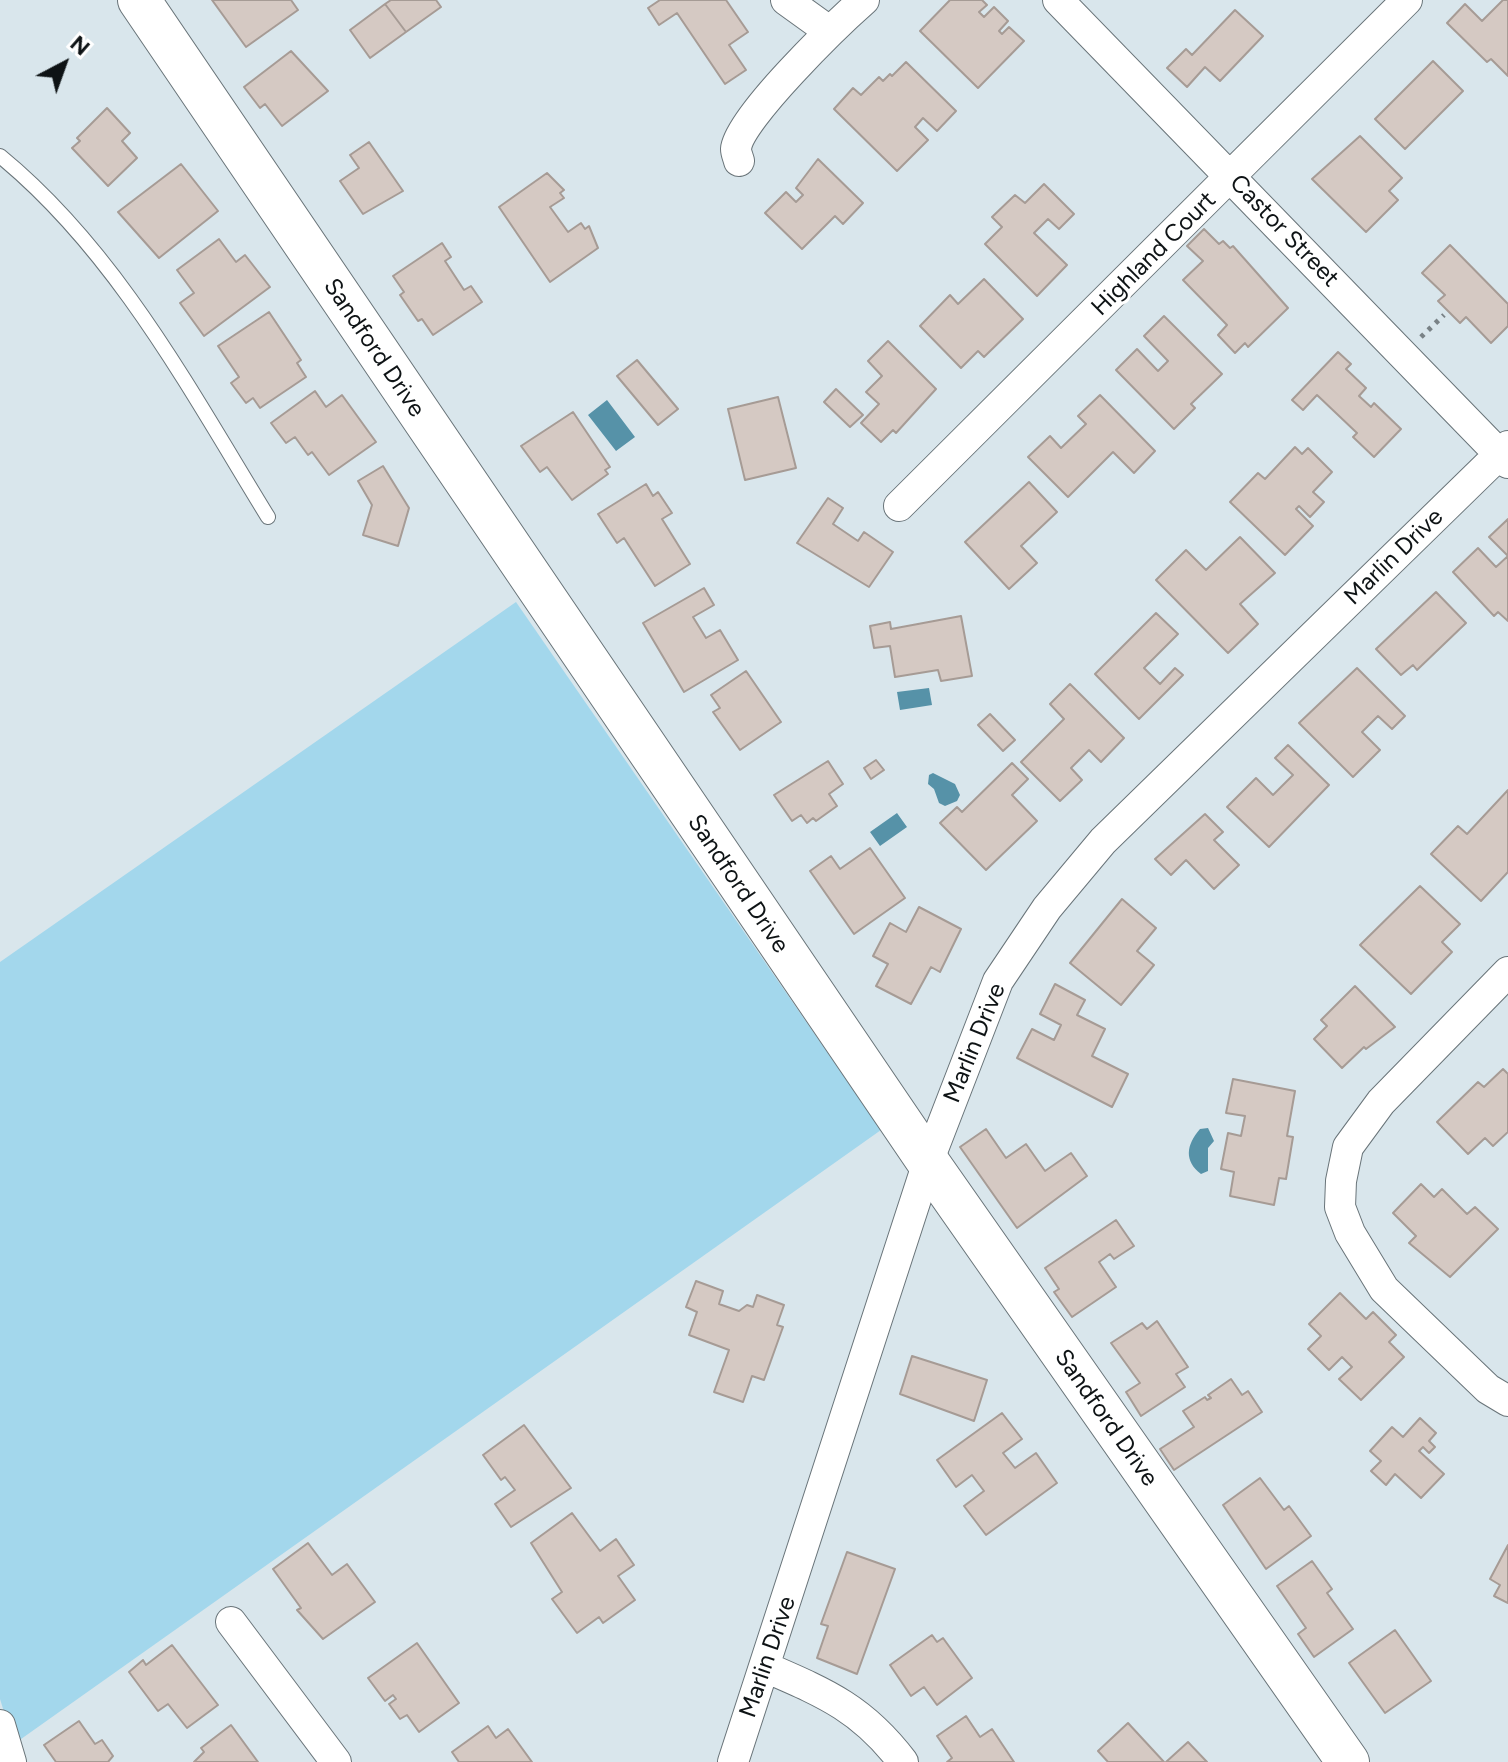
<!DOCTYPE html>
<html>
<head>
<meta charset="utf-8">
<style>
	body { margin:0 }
	#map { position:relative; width:1508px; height:1762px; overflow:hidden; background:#d9e6ec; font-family:Figtree,sans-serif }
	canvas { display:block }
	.north { position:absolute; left:24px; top:24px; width:80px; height:80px; -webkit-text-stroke:6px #fff; paint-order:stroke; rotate:41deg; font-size:22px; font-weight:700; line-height:32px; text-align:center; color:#0e1315 }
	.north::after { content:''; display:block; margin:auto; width:28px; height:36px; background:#0e1315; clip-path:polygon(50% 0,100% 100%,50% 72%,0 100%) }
</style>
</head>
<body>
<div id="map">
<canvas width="1508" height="1762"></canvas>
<div class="north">N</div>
</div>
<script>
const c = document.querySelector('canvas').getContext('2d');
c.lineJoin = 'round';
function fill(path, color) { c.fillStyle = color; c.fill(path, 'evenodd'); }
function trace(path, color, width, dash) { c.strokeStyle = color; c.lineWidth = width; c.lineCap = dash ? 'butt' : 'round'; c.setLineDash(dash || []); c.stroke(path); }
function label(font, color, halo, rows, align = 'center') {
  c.font = font + ' Figtree,sans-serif'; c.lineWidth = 6; c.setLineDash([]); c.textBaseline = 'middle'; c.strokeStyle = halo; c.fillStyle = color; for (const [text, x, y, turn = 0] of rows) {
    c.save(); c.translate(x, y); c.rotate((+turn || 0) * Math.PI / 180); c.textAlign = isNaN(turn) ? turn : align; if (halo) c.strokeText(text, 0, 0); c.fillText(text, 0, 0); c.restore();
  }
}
const green = new Path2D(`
	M516,602l365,528 -867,614 -14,-45v-737z`);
const water = new Path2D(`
	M607,400l28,37 -19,14 -28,-36z
	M929,688l3,17 -32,5 -3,-18z
	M933,773l22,11 5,11 -3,6 -12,5 -6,-3 -5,-14 -6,-5 1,-9z
	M897,813l10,14 -27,19 -10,-14z
	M1208,1128l6,13 -6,7v23l-7,3c-17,-13 -15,-29 -1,-45z`);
const building = new Path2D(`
	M212,0h79l7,10 -52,37z
	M391,0h45l5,7 -35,25 -21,-28z
	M660,0h66l22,32 -19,13 17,25 -21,14 -48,-71 -18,12 -11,-17z
	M950,0h32l5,5 -8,7 5,5 10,-10 14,14 -9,10 3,3 7,-7 15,14 -46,47 -58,-57z
	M1503,0h5v76l-17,-17 -4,3 -40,-39 18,-19 17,17z
	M385,4l21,28 -36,26 -20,-28z
	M1235,10l28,26 -43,45 -15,-14 -18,20 -20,-19 19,-19 6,6z
	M291,51l37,40 -46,35 -17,-22 -5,4 -16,-21z
	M1433,61l30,30 -58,58 -30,-30z
	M906,62l50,49 -19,20 -14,-13 -8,9 13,13 -31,31 -63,-62 19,-21 8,7 18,-18 4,4 7,-7 2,2z
	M107,108l23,25 -8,8 15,17 -29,28 -36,-38 8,-7 -3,-3z
	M1360,136l42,42 -13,13 9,9 -32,32 -54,-53z
	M369,142l34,49 -40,23 -23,-33 19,-13 -9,-13z
	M818,159l45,44 -20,21 -8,-8 -33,33 -37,-36 21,-21 10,10 7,-7 -7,-7z
	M181,164l37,47 -59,47 -41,-46z
	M547,173l17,17 -4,3 4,5 -14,9 18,25 13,-9 4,6 4,-3 9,22 -48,34 -51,-75z
	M1044,184l30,30 -15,15 -11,-10 -14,14 33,32 -30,31 -52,-52 17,-17 -10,-10 23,-22 10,8z
	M1204,229l15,15 4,-3 7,7 3,-2 55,62 -40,39 -3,-4 -10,10 -17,-18 9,-10 -44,-45 20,-19 -16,-15z
	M219,239l17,23 9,-7 25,32 -66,49 -24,-33 14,-10 -17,-23z
	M442,243l9,14 -6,4 19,29 7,-4 11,16 -49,33 -11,-16 -4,2 -18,-26 4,-3 -11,-16z
	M1450,245l58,59v22l-17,17 -25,-26 -6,6 -22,-22 7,-6 -23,-22z
	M984,279l39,40 -39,38 -6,-6 -17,17 -41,-42 30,-31 8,9z
	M269,312l32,48 -4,3 9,14 -46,31 -7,-10 -7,5 -15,-20 8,-6 -21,-31z
	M1164,316l58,58 -31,30 4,4 -21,21 -58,-59 21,-21 21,22 10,-10 -24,-25z
	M888,341l48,48 -40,44 -3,-3 -12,12 -20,-19 18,-19 -13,-12 16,-16 -14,-15z
	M1338,352l13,12 -5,5 20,19 -7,8 12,11 3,-4 27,26 -27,28 -21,-20 4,-4 -40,-38 -14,15 -11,-10z
	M637,360l41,49 -20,16 -41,-49z
	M836,389l27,26 -13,12 -26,-25z
	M315,391l11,16 16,-12 34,47 -47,33 -17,-23 -4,3 -13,-18 -9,6 -15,-20z
	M1100,395l55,56 -21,22 -21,-21 -45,45 -40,-40 22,-21 11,12 25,-24 -8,-8z
	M778,397l18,71 -51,12 -17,-71z
	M573,412l37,55 -5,3 3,4 -36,26 -25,-33 -7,5 -19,-26z
	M1295,447l7,7 6,-6 24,24 -19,20 11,10 -14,15 -11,-11 -3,3 17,17 -28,29 -55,-53 28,-29 7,6z
	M383,466l26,42 -11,38 -35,-11 9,-30 -14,-24z
	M1029,482l28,30 -36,34 16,17 -28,26 -44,-47z
	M646,484l7,12 5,-4 14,21 -10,6 28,45 -35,22 -31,-48 -7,5 -19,-29z
	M828,498l15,10 -10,16 25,17 6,-9 29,20 -24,35 -72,-44z
	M1508,519v102l-10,-9 -4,4 -41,-44 25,-24 18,19 12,-11 -19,-19z
	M1240,537l35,36 -35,31 18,20 -30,29 -72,-73 30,-30 20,20z
	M704,588l10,17 -21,12 13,21 14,-8 18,30 -54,32 -41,-69z
	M1436,592l30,31 -49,47 -4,-5 -12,10 -25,-26z
	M1156,613l22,21 -34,34 16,16 15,-16 8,7 -44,44 -44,-45z
	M961,616l11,60 -31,5 -3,-11 -43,7 -5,-31 -16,2 -4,-22 20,-4 1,7z
	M1357,668l48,48 -13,13 -14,-13 -16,16 18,18 -27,27 -54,-54z
	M746,671l35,51 -41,28 -27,-38 7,-4 -9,-13z
	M1070,684l54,54 -23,24 -12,-12 -18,18 11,12 -22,21 -39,-39 43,-43 -14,-15z
	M990,714l25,26 -12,11 -25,-26z
	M1288,745l41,40 -60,62 -42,-40 29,-29 17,17 20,-20 -18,-17z
	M876,760l8,10 -13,9 -7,-11z
	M828,761l15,23 -14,10 8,12 -21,15 -3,-3 -6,5 -6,-8 -9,6 -18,-26z
	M1012,763l16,16 -16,16 25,26 -51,49 -46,-47 17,-16 5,5z
	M1508,790v82l-27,29 -50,-47 27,-28 9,8z
	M1205,814l18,18 -9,8 25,25 -25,24 -28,-29 -15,15 -16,-16z
	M870,848l35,50 -51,36 -44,-63 21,-15 9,13z
	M1420,886l40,38 -18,18 10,10 -41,42 -51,-49z
	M1122,899l34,29 -19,23 17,14 -33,40 -51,-42z
	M919,907l42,22 -21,43 -9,-5 -20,37 -35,-18 12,-22 -15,-8 17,-33 16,9z
	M1055,984l30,16 -8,15 28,14 -13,27 36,18 -16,33 -95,-49 15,-29 22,11 7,-15 -21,-11z
	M1355,986l40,41 -29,22 -2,-2 -22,21 -28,-29 13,-13 -6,-6z
	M1503,1069l5,5v58l-15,14 -8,-8 -17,16 -31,-32 41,-40 6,5z
	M1233,1079l62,12 -8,45 6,1 -7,42 -7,-1 -5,27 -44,-9 4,-24 -13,-3 7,-36 13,3 4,-20 -19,-3z
	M986,1129l20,29 20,-14 19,27 26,-18 16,23 -70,52 -57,-81z
	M1421,1184l13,13 8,-8 25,25 8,-7 23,22 -48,48 -41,-34 7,-7 -23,-23z
	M1116,1220l18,26 -20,13 -4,-5 -11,8 17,25 -44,30 -18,-25 5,-3 -14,-21z
	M696,1281l27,10 -4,13 20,7 8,-6 6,2 4,-12 27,10 -7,20 6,2 -19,53 -12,-4 -9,26 -29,-10 15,-42 -40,-15 8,-23 -11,-5z
	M1340,1293l26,26 7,-7 23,23 -7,7 15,15 -43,43 -22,-21 13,-12 -10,-10 -13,13 -21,-21 13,-13 -12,-12z
	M1157,1321l31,46 -12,7 9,13 -44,29 -15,-24 14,-9 -29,-40 31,-20 5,6z
	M912,1356l75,24 -13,41 -74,-27z
	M1231,1379l11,16 6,-4 14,21 -88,58 -14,-21 34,-22 -11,-16 22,-14 2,3 4,-2 -3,-3z
	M1002,1413l20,26 -19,14 12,15 21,-15 21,30 -71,52 -22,-29 20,-15 -12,-16 -16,12 -19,-27z
	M1420,1418l16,15 -7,8 6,6 -6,6 -6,-6 -4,4 25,23 -23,24 -26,-24 -9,11 -15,-14 10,-10 -11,-10 22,-24 11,10z
	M524,1425l47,63 -60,39 -16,-23 20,-14 -10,-13 -4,3 -18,-25z
	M1260,1478l24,32 5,-4 22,30 -45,33 -43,-64z
	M572,1513l28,38 16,-12 18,26 -16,11 17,24 -32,23 -4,-6 -22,16 -25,-34 10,-7 -31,-49z
	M308,1543l24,32 15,-11 28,38 -52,37 -26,-29 4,-2 -28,-39z
	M1508,1545v58l-14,-7 6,-11 -10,-6z
	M847,1552l48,17 -38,105 -40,-16 11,-32 -7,-2z
	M1312,1561l20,28 -5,4 26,36 -39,28 -16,-23 8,-6 -29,-42z
	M1395,1630l36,51 -46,32 -36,-50z
	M932,1635l5,7 6,-4 29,40 -35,27 -13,-18 -13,9 -21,-31z
	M417,1643l42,60 -40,29 -12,-17 -7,4 -11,-15 7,-5 -3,-4 -8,6 -17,-23z
	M172,1645l46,60 -31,23 -19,-24 -10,7 -29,-39 14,-12 3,5z
	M966,1716l14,21 12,-8 22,33h-67l5,-4 -15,-22z
	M79,1721l16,23 7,-4 11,16 -5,6h-52l-12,-17z
	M1128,1723l36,39h-56l-10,-11z
	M231,1725l27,37h-64l10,-10 -3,-4z
	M488,1726l8,12 12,-9 24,33h-73l-7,-10z
	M1188,1742l19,20h-41z`);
const path = new Path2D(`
	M1421,337l23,-22`);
const lane = new Path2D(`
	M0,156c116,95 190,234 268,361`);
const street = new Path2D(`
	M786,0l43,31
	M1058,0l450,463
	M739,161c-1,-4 -3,-8 -3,-12 2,-30 103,-127 128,-149
	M899,506l508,-506
	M1508,972l-127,130 -33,45 -7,34 -1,26 10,26 34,56 104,100 20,12
	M231,1622l105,140
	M765,1667c60,26 97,41 138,95
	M0,1725l11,37
	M733,1762l195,-600 70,-181 49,-73 56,-67 405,-395`);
const secondary = new Path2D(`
	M139,0l789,1162 420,600`);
const streetNames = [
	["Castor Street",1284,231,46],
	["Highland Court",1154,254,-45],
	["Sandford Drive",374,348,56],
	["Marlin Drive",1394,557,-44],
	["Sandford Drive",738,884,56],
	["Marlin Drive",975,1043,-68],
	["Sandford Drive",1106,1418,55],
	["Marlin Drive",768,1657,-71]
];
fill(green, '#a3d7ec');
fill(water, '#5692a8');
fill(building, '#d5c9c3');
trace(building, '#a69b95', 2);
trace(lane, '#697479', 16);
trace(street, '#697479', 32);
trace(secondary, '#697479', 44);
trace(path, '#798286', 5, [4, 6]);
trace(lane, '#fff', 14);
trace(street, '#fff', 30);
trace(secondary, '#fff', 42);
label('24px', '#0e1315', '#fff', streetNames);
</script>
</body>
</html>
